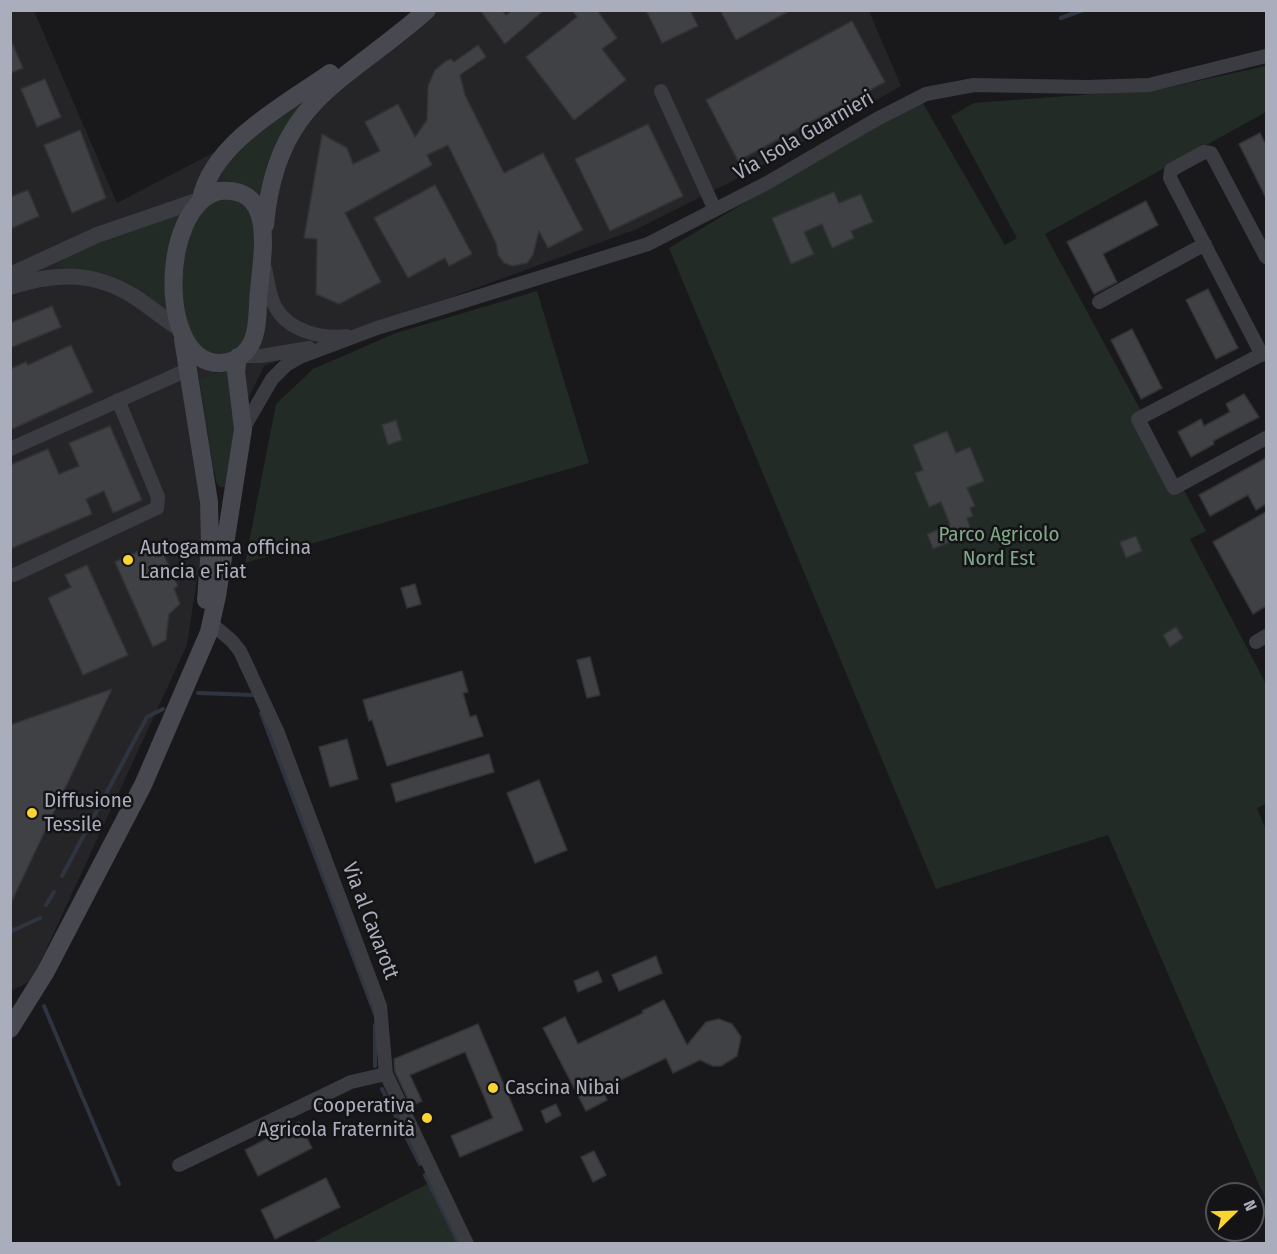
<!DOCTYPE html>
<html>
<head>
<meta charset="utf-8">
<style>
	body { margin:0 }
	#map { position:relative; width:1277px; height:1254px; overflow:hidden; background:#19191b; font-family:"Fira Sans Condensed",sans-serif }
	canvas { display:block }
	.frame { position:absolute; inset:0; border:12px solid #aaadbb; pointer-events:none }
	.north { position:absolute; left:1205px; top:1182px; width:60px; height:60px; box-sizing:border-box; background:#141416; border:2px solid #505158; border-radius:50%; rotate:67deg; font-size:16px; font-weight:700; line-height:24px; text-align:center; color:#aaadbb }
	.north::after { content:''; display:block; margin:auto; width:21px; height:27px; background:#fad532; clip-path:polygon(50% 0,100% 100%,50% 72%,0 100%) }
</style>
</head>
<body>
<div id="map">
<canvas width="1277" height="1254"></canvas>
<div class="frame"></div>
<div class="north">N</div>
</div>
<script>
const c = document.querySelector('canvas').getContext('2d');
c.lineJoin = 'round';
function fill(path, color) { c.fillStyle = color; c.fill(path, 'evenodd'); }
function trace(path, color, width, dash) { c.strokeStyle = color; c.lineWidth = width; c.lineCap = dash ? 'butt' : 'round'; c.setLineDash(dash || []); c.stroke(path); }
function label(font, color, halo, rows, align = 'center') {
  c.font = font + ' "Fira Sans Condensed",sans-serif'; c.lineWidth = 5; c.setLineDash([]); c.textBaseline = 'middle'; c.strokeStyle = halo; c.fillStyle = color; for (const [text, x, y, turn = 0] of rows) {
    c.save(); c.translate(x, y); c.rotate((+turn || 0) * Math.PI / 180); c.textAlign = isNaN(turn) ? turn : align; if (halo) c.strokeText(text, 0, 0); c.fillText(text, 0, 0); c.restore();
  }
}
const built = new Path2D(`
	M11,11h23l83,192 163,-85 146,-107h443l32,75 -147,84 -117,59 -373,137 -62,129 -1,57 -14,93 -155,335 -21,11z`);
const green = new Path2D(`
	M1266,66v46l-221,122 161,297 -16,8 76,145v120l-9,4 9,22v371l-158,-366 -172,54 -267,-641 251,-150 85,147 12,-7 -66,-122 23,-13 187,-14z
	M309,95l-47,95 -5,2 -32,-13 -3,-4c7,-31 62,-62 87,-80z
	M236,199l9,6 11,17 -8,109 -3,11 -18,13 -22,-2 -19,-28 -6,-46 10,-50 22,-29z
	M182,211l-10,108c-16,-21 -36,-35 -61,-44 -12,-4 -49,-5 -54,-11l3,-6z
	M537,291l52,172 -344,100 31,-159 37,-35 83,-36z
	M244,367l-19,120h-5l-4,-5 -16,-104z
	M435,1180l30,64h-155z`);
const stream = new Path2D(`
	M1061,18l22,-8
	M198,693l56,2
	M261,713l114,301
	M62,876l85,-159 16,-8
	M46,905l8,-13
	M10,927l2,4 28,-13
	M44,1006l75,178
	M375,1025v41
	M382,1089l38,75
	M425,1175l34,69`);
const building = new Path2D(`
	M480,10h22l4,5 6,-5h32l-39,34z
	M572,10h25l20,28 -15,11 24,31 -52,40 -48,-63 51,-40z
	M646,10h44l8,16 -36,17z
	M720,10h71l-55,30z
	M852,21l33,61 -147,79 -32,-61z
	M10,38l13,30 -13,5z
	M478,45l8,12 -26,18 5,20 39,78 39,-20 40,77 -35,18 -9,-17 -6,24 -6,8 -14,3 -9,-3 -6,-8 -2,-12 -48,-98 -21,10 5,10 -87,48 36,69 -42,22 -23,-10 1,-55 -13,-1 18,-104 25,14 6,16 27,-13 -15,-29 33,-18 17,33 12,-17 1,-34 7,-16 11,-9 5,-2 3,3z
	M45,79l16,38 -24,10 -16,-38z
	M648,124l35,72 -73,35 -35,-72z
	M80,130l26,68 -34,15 -28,-68z
	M1260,133l6,12v53l-27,-54z
	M435,185l37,69 -23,12 -4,-8 -37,20 -34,-60z
	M28,190l11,26 -29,13v-32z
	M834,192l5,11 22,-9 12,28 -22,9 3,7 -22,10 -10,-24 -18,8 10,22 -23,10 -19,-46z
	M1146,201l12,24 -55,29 14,28 -23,12 -27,-52z
	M1208,289l30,59 -22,11 -30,-59z
	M52,306l9,21 -51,21v-25z
	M1132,329l30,59 -21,11 -30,-59z
	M71,345l22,47 -83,38v-61l16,-7 2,3z
	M1244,394l15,23 -46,24 1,3 -23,13 -13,-25 23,-13 3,7 26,-14 -4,-8z
	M396,420l6,20 -14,5 -6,-20z
	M110,426l32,74 -29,13 -9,-22 -18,8 6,15 -82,35v-84l38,-16 11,25 20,-8 -10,-23z
	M947,431l9,22 14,-6 14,34 -17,7 8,18 -5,2 3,8 -6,2 5,15 -39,16 -6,-15 23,-9 -9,-23 -12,5 -14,-34 8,-3 -10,-25z
	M1266,458v46l-10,6 -8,-15 -38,21 -11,-21z
	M1266,512v94l-13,8 -40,-72z
	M1136,536l6,15 -16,7 -6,-16z
	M158,542l20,44 -4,2 6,16 -11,10 -3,26 -13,7 -38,-85z
	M87,565l41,90 -45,20 -35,-77 23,-11 -6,-12z
	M415,584l6,20 -14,4 -6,-20z
	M1176,627l7,11 -13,9 -7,-12z
	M590,657l10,38 -13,3 -10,-38z
	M462,671l6,21 -5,1 7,24 6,-2 7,21 -96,30 -15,-46 -3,1 -6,-21z
	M112,689l-102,216v-180z
	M347,739l11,40 -28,8 -11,-40z
	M489,754l5,18 -98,30 -5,-18z
	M539,780l28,70 -32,13 -28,-70z
	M656,956l6,17 -43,18 -7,-16z
	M598,971l4,11 -24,10 -4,-11z
	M664,1000l23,45 19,-23 13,-3 13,5 9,13 -4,19 -16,10h-8l-13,-6 -27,13 -7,-15 -64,31 5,11 -21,11 -43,-83 22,-11 13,27 65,-31 -1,-2z
	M478,1024l45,106 -63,27 -9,-21 42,-18 -28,-66 -55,23 12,26 -11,5 -16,-34 -1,-13z
	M556,1104l5,11 -15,8 -5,-12z
	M299,1122l13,26 -54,28 -13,-26z
	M594,1151l12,24 -13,7 -12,-25z
	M326,1178l14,29 -65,32 -14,-29z`);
const minor = new Path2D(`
	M661,91l54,119
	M265,268c3,13 4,28 11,40 13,23 46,31 70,28
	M1099,302l106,-58
	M1266,352l-128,67 36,69 92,-50
	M1262,355l-92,-177 1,-8 33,-18 7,1 55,104
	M240,356h21l48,-8
	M243,429l29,-50 14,-14 14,-8 77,-29 271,-84 119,-61 110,-64 49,-25 48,-9 114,2 61,-2 117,-29
	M10,449l177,-79
	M14,575l143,-67 1,-11 -40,-97
	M212,624l20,17 8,10 38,82 102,273 6,68 81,170
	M1256,642l10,-6
	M179,1165l172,-83 35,-8`);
const tertiary = new Path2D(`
	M10,275l87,-40 102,-35
	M10,287c45,-15 84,-16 125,10 16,10 29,23 46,32`);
const secondary = new Path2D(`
	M219,191c58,-6 43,64 40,99 -2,17 0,39 -8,54 -6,11 -17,18 -30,19 -64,3 -62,-157 -2,-172z
	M201,199c12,-57 85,-95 129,-126
	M265,225c11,-126 79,-141 162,-215
	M183,339l26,163 1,43 -4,55
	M10,1029l35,-56 98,-188 66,-153 8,-36 26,-167 -7,-58 2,-14`);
const markers = [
	[128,560,6,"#fad532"],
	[32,813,6,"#fad532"],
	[493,1088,6,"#fad532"],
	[427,1118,6,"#fad532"]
];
const streetNames = [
	["Via Isola Guarnieri",804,136,-30],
	["Via al Cavarott",370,921,69]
];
const parkNames = [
	["Parco Agricolo",999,535],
	["Nord Est",999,559]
];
const poiNames = [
	["Autogamma officina",140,548],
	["Lancia e Fiat",140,572],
	["Diffusione",44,801],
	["Tessile",44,825],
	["Cascina Nibai",505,1088],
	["Cooperativa",415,1106,"right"],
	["Agricola Fraternità",415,1130,"right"]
];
fill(built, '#252528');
fill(green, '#222b25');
trace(stream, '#2e3540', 4);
fill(building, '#404145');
trace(building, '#333337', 1.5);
trace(minor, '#3b3b42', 14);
trace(tertiary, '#3b3b42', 16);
trace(secondary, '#474850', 18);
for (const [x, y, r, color] of markers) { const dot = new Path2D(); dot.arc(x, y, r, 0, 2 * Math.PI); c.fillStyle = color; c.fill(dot); trace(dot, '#141416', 2); }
label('21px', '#aaadbb', '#141416', streetNames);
label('21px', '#81a789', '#141416', parkNames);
label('21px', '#aaadbb', '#141416', poiNames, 'left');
</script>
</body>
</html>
